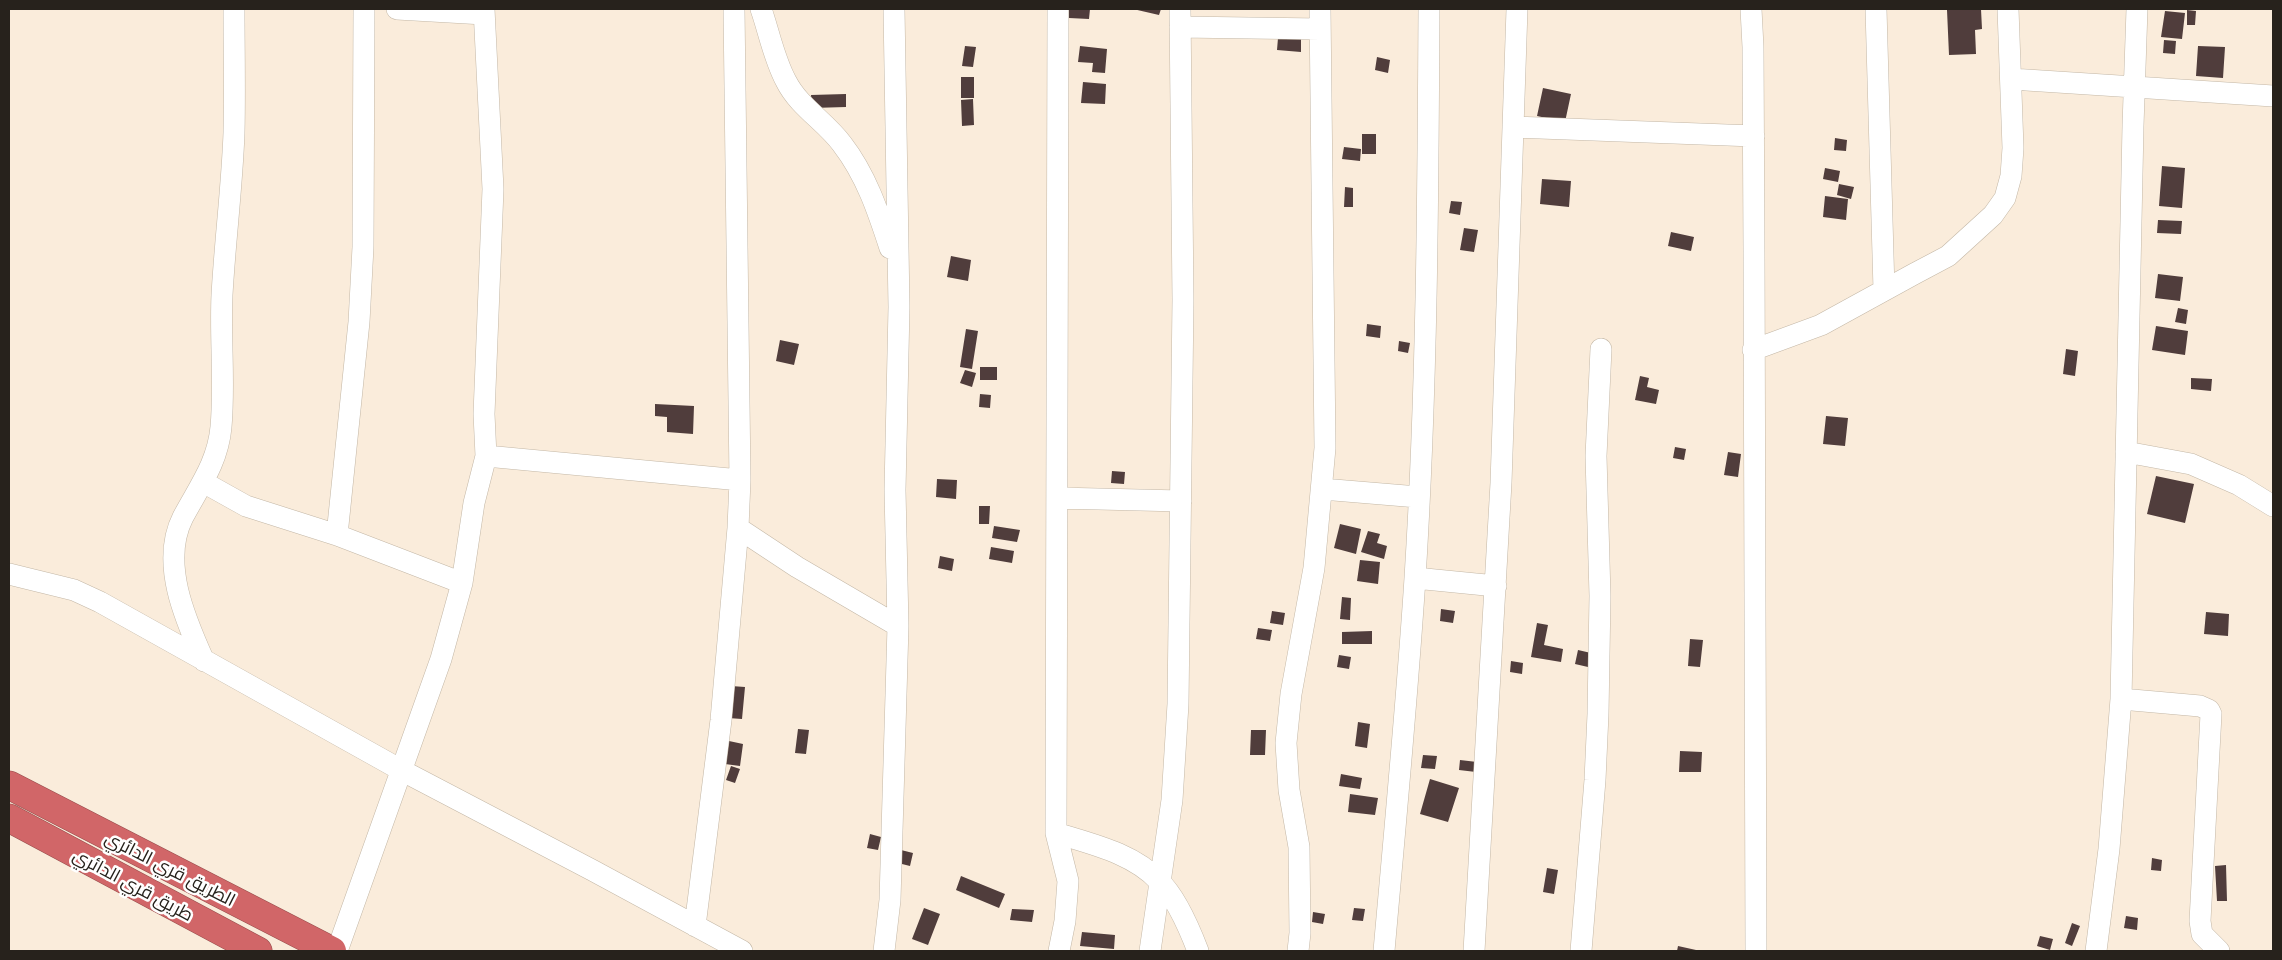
<!DOCTYPE html>
<html>
<head>
<meta charset="utf-8">
<style>
	body { margin:0 }
	#map { position:relative; width:2282px; height:960px; overflow:hidden; background:#faecdb; font-family:Lato,sans-serif }
	canvas { display:block }
	.frame { position:absolute; inset:0; border:10px solid #27221c; pointer-events:none }
</style>
</head>
<body>
<div id="map">
<canvas width="2282" height="960"></canvas>
<div class="frame"></div>
</div>
<script>
const c = document.querySelector('canvas').getContext('2d');
c.lineJoin = 'round';
function fill(path, color) { c.fillStyle = color; c.fill(path, 'evenodd'); }
function trace(path, color, width, dash) { c.strokeStyle = color; c.lineWidth = width; c.lineCap = dash ? 'butt' : 'round'; c.setLineDash(dash || []); c.stroke(path); }
function label(font, color, halo, rows, align = 'center') {
  c.font = font + ' Lato,Cairo,sans-serif'; c.lineWidth = 5; c.setLineDash([]); c.textBaseline = 'middle'; c.strokeStyle = halo; c.fillStyle = color; for (const [text, x, y, turn = 0] of rows) {
    c.save(); c.translate(x, y); c.rotate((+turn || 0) * Math.PI / 180); c.textAlign = isNaN(turn) ? turn : align; if (halo) c.strokeText(text, 0, 0); c.fillText(text, 0, 0); c.restore();
  }
}
const building = new Path2D(`
	M1069,9h21l-1,10 -20,-1z
	M1133,9h28l-2,6z
	M1981,9l1,20 -7,1 1,24 -27,1 -2,-45z
	M2187,10l9,1 -1,14h-8z
	M2165,11l20,2 -3,26 -21,-2z
	M1278,38l23,1v13l-24,-2z
	M2164,40l12,1 -1,13 -12,-1z
	M965,46l11,1 -3,20 -11,-1z
	M1080,46l27,3 -2,24 -13,-1 1,-9 -15,-1z
	M2198,46l27,1 -2,31 -27,-2z
	M1377,57l13,3 -2,13 -13,-3z
	M961,77h13v21h-13z
	M1083,82l23,2 -1,20 -24,-1z
	M1543,88l28,6 -6,28 -28,-6z
	M846,94v13l-34,1 -1,-13z
	M973,99l1,26 -12,1 -1,-26z
	M1362,134h14v20h-14z
	M1835,138l12,2 -1,11 -12,-1z
	M1344,147l17,2 -1,12 -18,-2z
	M2162,166l23,2 -3,40 -23,-2z
	M1825,168l15,3 -2,11 -15,-3z
	M1542,179l29,2 -2,26 -29,-3z
	M1839,184l15,3 -3,12 -14,-4z
	M1345,187l8,1v19h-9z
	M1825,196l23,3 -2,21 -23,-3z
	M1451,201l11,1 -2,13 -11,-2z
	M2158,220l24,1 -1,13 -24,-1z
	M1464,228l14,2 -4,22 -14,-2z
	M1671,232l23,5 -3,14 -23,-5z
	M951,256l20,4 -3,21 -21,-4z
	M2158,274l25,3 -3,24 -25,-3z
	M2178,308l10,2 -2,14 -11,-2z
	M1367,324l14,2 -1,12 -14,-2z
	M2156,326l32,5 -3,24 -33,-5z
	M966,329l12,2 -6,38 -12,-2z
	M780,340l19,4 -5,21 -18,-4z
	M1399,341l11,2 -2,10 -10,-2z
	M2066,349l12,2 -3,25 -12,-2z
	M980,367h17v13h-17z
	M965,370l11,3 -4,14 -12,-4z
	M1640,376l9,2 -2,9 12,3 -3,14 -21,-4z
	M2191,378l21,1 -1,12 -20,-2z
	M980,394l11,1 -1,13 -11,-1z
	M655,404l39,2 -1,28 -26,-2v-15l-12,-1z
	M1826,416l22,2 -3,28 -22,-2z
	M1675,447l11,2 -2,11 -11,-2z
	M1728,452l13,2 -3,23 -14,-2z
	M1112,471l13,1 -1,12 -13,-1z
	M2156,476l38,8 -9,39 -38,-9z
	M937,479l20,1 -1,19 -20,-2z
	M979,506h11l-1,18h-10z
	M1340,524l21,5 -5,25 -22,-6z
	M994,526l26,4 -3,12 -25,-4z
	M1368,531l12,3 -3,9 10,3 -3,13 -23,-7z
	M991,547l23,4 -2,12 -23,-4z
	M940,556l14,3 -2,12 -14,-3z
	M1360,560l20,2 -2,22 -21,-3z
	M1342,597l9,1 -1,22 -10,-1z
	M1441,609l14,2 -2,12 -13,-2z
	M1272,611l13,2 -2,12 -13,-2z
	M2206,612l23,2 -1,22 -24,-2z
	M1537,623l11,2 -4,20 19,4 -2,13 -30,-5z
	M1258,628l14,2 -2,11 -14,-2z
	M1372,631v13h-30v-12z
	M1690,639l13,1 -3,27 -12,-1z
	M1578,650l13,3 -3,14 -13,-3z
	M1339,655l12,2 -2,12 -12,-2z
	M1511,661l12,2 -1,11 -12,-2z
	M731,686l14,1 -3,32 -14,-1z
	M1358,722l12,2 -3,24 -12,-2z
	M798,729l11,1 -3,24 -11,-1z
	M1251,730h15l-1,25h-15z
	M729,741l14,3 -3,22 -15,-2z
	M1680,751l22,1 -1,20h-22z
	M1423,755l14,1 -2,13 -14,-1z
	M1460,760l17,2 -1,10 -17,-2z
	M731,766l9,3 -5,14 -9,-3z
	M1341,774l21,4 -2,11 -21,-3z
	M1430,779l29,9 -11,34 -28,-8z
	M1350,794l28,4 -3,17 -27,-3z
	M870,834l11,3 -3,13 -11,-2z
	M901,850l12,3 -3,13 -12,-3z
	M2152,858l10,2 -1,11 -10,-1z
	M2226,865l1,36h-10l-2,-35z
	M1547,868l11,2 -4,24 -11,-2z
	M961,876l44,18 -6,14 -43,-18z
	M924,908l16,6 -12,31 -16,-6z
	M1354,908l11,1 -2,12 -11,-1z
	M1012,909l22,1 -2,12 -22,-2z
	M1313,912l12,2 -2,10 -11,-2z
	M2126,916l12,2 -1,12 -13,-2z
	M2072,923l8,3 -8,20 -7,-3z
	M1082,932l33,3 -1,14 -34,-3z
	M2040,936l13,3 -3,11 -13,-4z
	M1678,946l18,4v1h-19z`);
const minor = new Path2D(`
	M397,9l87,5
	M734,9l6,471 -2,48 59,39 101,59
	M761,9c8,23 13,50 25,72 13,26 39,40 56,63 24,31 36,67 48,104
	M1058,9l-2,824 12,48 -3,40 -6,30
	M1751,9l2,38 1,204 2,700
	M1876,9l8,281
	M1180,27l140,2
	M2011,79l262,17
	M1513,127l241,9
	M1753,350l68,-25 93,-51 34,-18 45,-41 12,-17 6,-22 2,-28 -5,-139
	M2126,452l65,12 48,21 34,21
	M486,456l254,24
	M203,482l43,24 91,29 125,48
	M1322,489l96,8
	M1057,498l124,3
	M337,535l22,-213 4,-75 1,-238
	M9,574l65,16 26,12 301,168 191,100 150,81
	M1415,578l81,8
	M204,661c-19,-42 -44,-99 -21,-144 16,-30 35,-55 38,-90 4,-44 -1,-88 1,-132 3,-54 10,-108 12,-162 1,-41 0,-83 0,-124
	M2121,699l79,7 9,4 2,4 -11,207 2,13 17,17
	M1056,833c35,11 77,20 103,48 17,16 31,49 39,70
	M695,926l26,-206 17,-192
	M337,951l104,-292 21,-76 12,-80 12,-47 -2,-42 9,-225 -9,-180
	M884,951l6,-51 8,-274 -3,-136 4,-183 -5,-298
	M1150,951l22,-151 6,-96 5,-404 -3,-291
	M1298,951l2,-18 -1,-86 -10,-57 -3,-47 5,-49 23,-126 11,-120 -5,-439
	M1384,951c11,-124 23,-249 31,-373 12,-190 13,-380 14,-569
	M1474,951l27,-468 16,-474
	M1581,951l14,-171 3,-66 2,-118 -4,-140 5,-107
	M2096,951l13,-102 12,-150 12,-573 4,-117`);
const highway = new Path2D(`
	M9,785l323,166
	M9,818l249,133`);
const streetNames = [
	["الطريق قري الدائري",170,869,27],
	["طريق قري الدائري",133,885,28]
];
fill(building, '#503d3c');
trace(minor, '#c3b7a6', 22);
trace(highway, '#964e4d', 29);
trace(minor, '#fff', 21);
trace(highway, '#d16668', 28);
label('18px', '#27221c', '#fff', streetNames);
</script>
</body>
</html>
